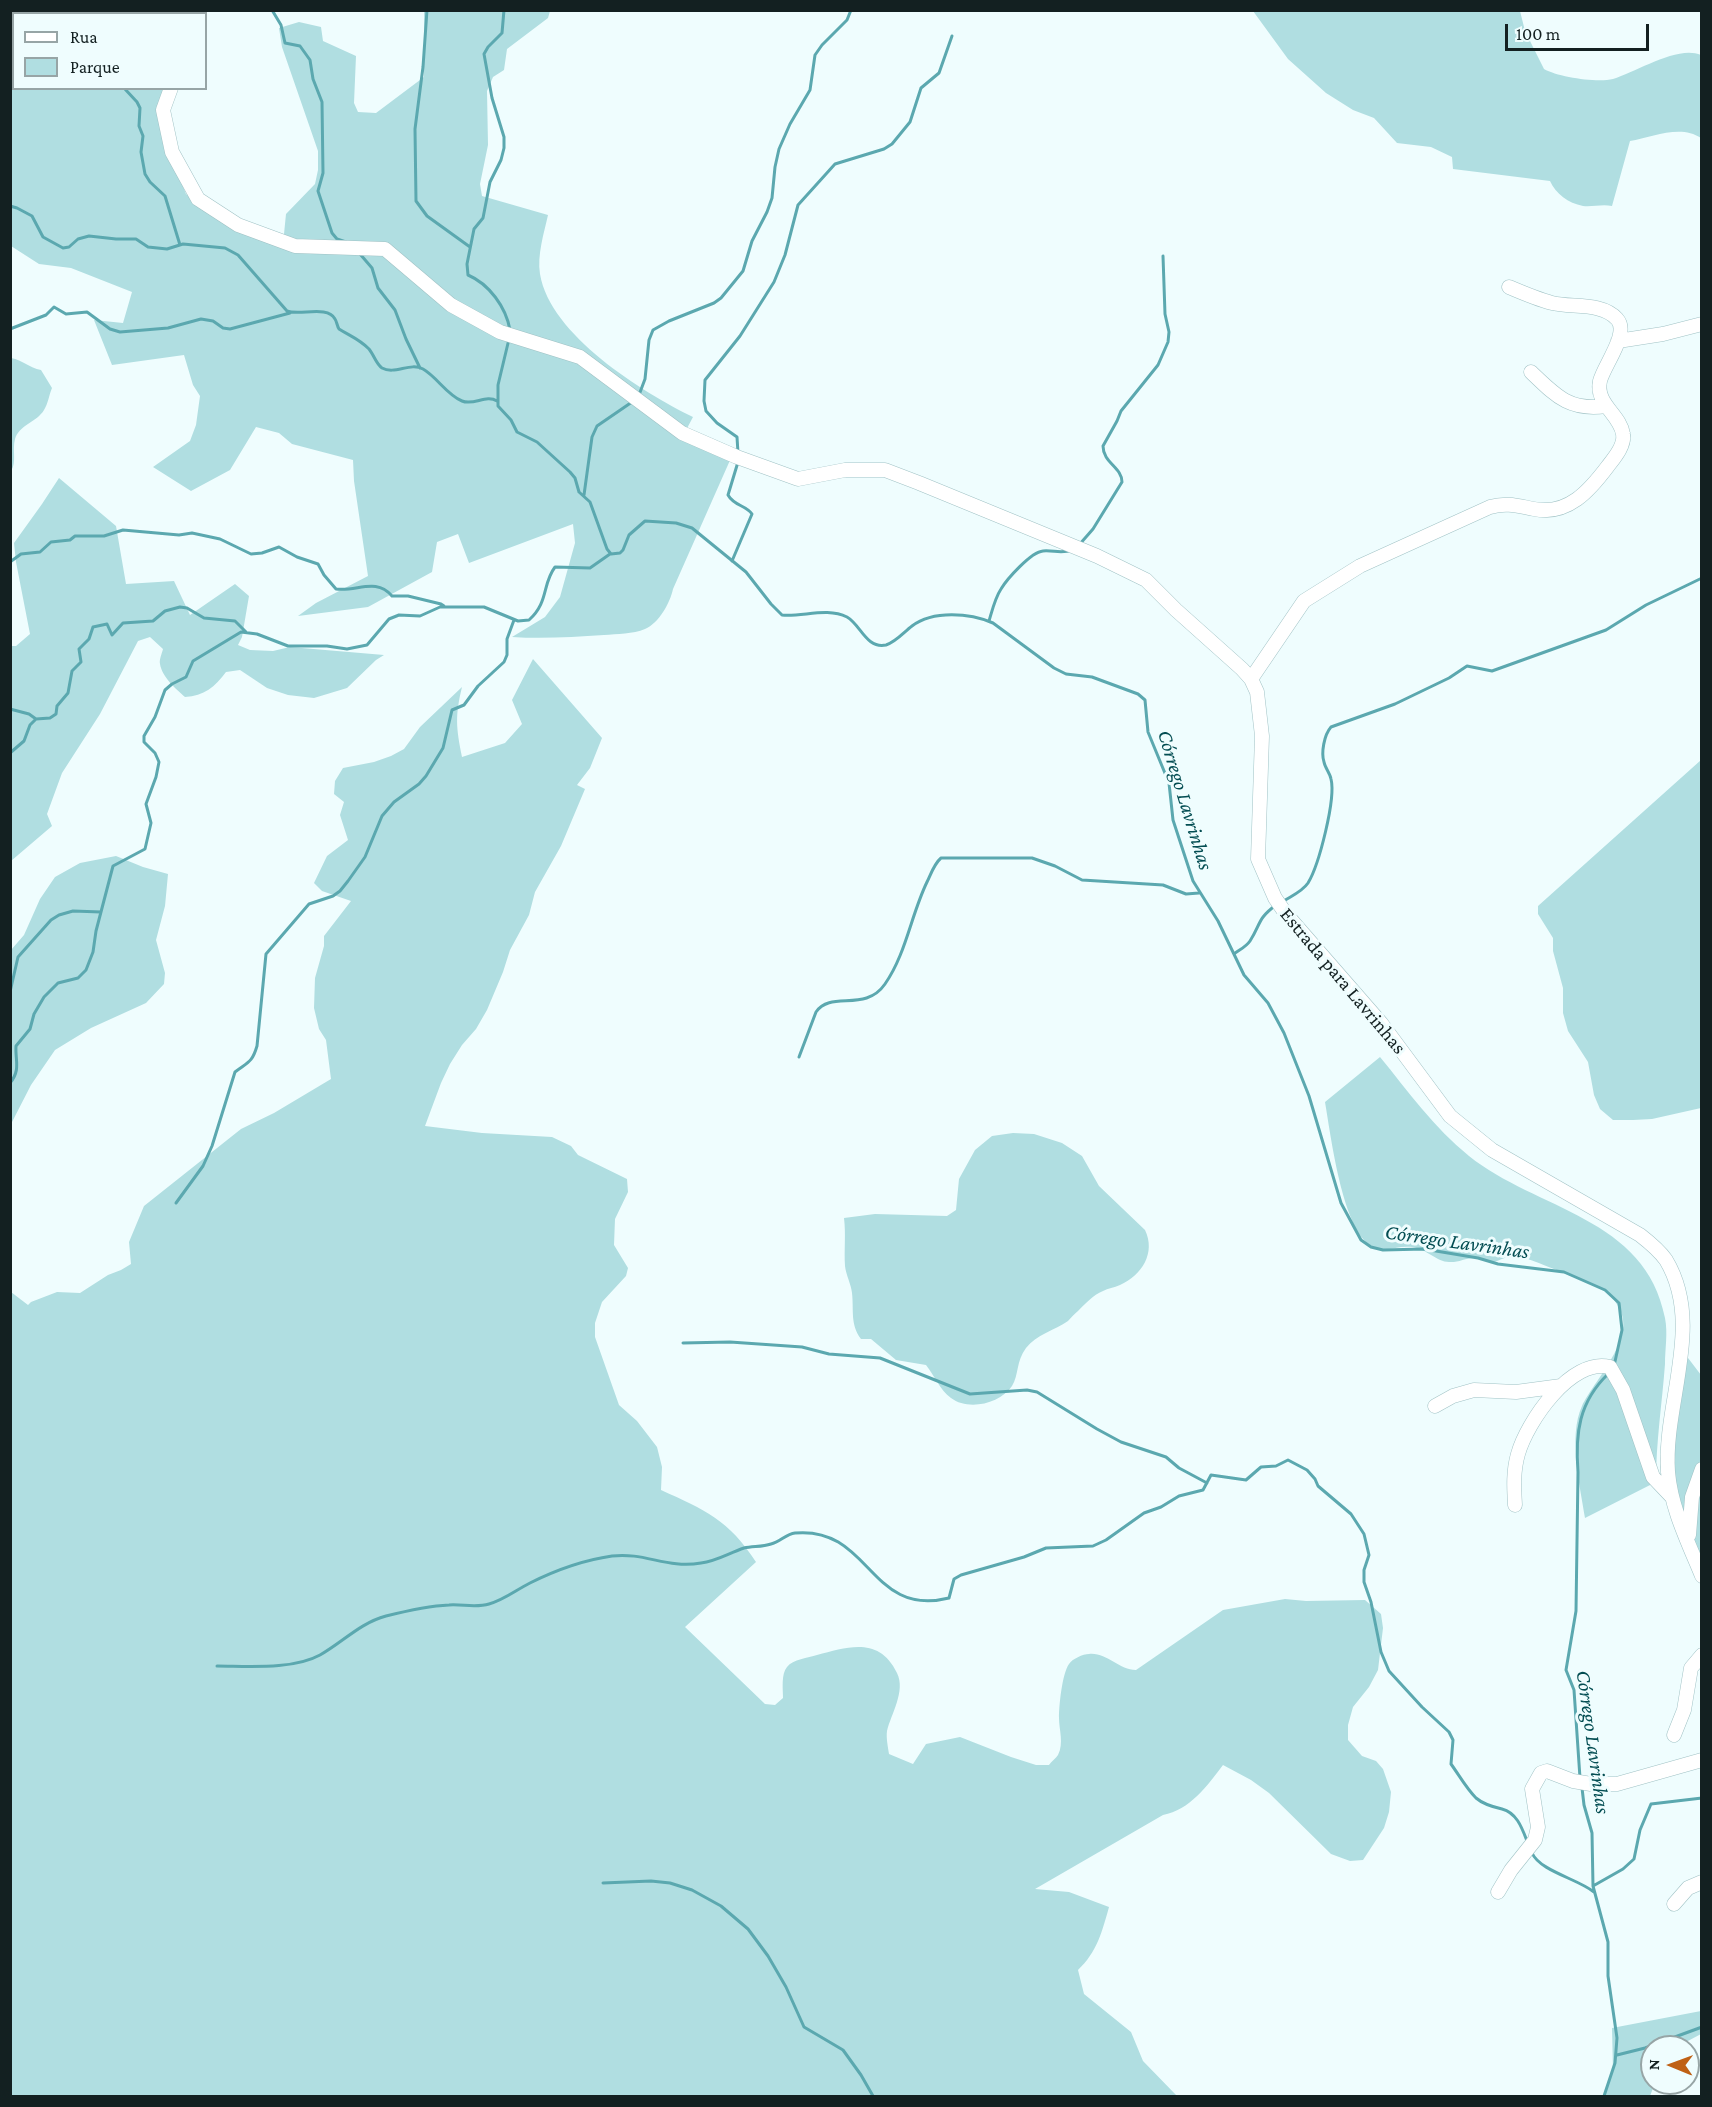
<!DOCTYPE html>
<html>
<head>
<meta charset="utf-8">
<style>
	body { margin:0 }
	#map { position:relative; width:1712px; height:2107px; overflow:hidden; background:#effdfe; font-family:"Crimson Pro",serif }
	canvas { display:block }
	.frame { position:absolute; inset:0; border:12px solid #132021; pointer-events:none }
	.legend { position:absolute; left:12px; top:12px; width:195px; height:78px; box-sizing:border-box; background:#effdfe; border:2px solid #97a5a6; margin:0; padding:8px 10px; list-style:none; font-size:18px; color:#132021 }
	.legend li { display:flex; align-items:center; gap:12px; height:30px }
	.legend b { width:30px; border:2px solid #97a5a6 }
	.north { position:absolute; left:1640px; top:2035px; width:60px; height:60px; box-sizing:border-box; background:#effdfe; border:2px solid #97a5a6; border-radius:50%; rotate:271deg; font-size:16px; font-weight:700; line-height:24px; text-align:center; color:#132021 }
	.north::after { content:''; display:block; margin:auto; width:21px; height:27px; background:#bf6115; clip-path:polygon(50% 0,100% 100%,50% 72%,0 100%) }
	.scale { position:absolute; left:1505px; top:24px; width:144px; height:27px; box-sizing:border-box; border:3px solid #132021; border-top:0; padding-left:8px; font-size:18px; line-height:21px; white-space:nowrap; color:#132021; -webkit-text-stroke:4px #effdfe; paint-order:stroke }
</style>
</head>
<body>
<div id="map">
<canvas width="1712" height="2107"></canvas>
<div class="frame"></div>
<ul class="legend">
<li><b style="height:8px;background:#fff"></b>Rua</li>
<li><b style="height:16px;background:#b0dee1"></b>Parque</li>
</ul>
<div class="north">N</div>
<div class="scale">100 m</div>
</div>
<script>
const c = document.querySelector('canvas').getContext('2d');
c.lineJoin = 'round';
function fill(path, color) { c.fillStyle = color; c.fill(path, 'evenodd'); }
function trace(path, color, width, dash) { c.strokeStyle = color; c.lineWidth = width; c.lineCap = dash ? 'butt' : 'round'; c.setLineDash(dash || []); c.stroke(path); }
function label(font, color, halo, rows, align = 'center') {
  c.font = font + ' "Crimson Pro",serif'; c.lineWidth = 6; c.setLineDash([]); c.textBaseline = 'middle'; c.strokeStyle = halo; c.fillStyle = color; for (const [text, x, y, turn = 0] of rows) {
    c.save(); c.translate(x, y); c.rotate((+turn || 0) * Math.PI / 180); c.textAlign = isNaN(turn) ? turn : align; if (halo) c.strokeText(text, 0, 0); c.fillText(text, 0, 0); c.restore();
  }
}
const green = new Path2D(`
	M10,11h151l2,2 -149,1v74l152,1 14,90 6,15 52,38 45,12 3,-30 29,-30 3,-14v-19l-36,-104 -3,-19 20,-6 22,5 2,14 33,15 -2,47 4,9 18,1 48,-36v-66h126l-2,7 -41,31 -3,21 -11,7 -6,14 1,54 -8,39 2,12 66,19c-4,18 -11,40 -8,59 10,61 102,118 153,143l-9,17 47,24 -58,131c-3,14 -14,34 -28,40 -12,5 -28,5 -41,6 -31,2 -61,4 -92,2l33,-20 15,-20 15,-54 -2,-19 -104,39 -11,-29 -21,8 -5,30 -64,35 -70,9 18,-13 52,-27 -14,-95 -1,-21 -61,-16 -13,-11 -23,-6 -26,43 -39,21 -38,-24 37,-26 6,-16 4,-29 -7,-11 -9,-30 -72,10 -18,-45 29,3 9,-31 -61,-24 -32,-4 -28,-18z
	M1253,11h267l5,20 19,38c14,8 53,14 69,10 24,-7 64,-34 88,-24v83c-20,-14 -49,-1 -71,3l-18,65c-10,-2 -19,1 -29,0 -15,-3 -27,-12 -33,-25l-97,-12 -1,-12 -21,-10 -34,-4 -23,-25 -21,-8 -27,-17 -38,-34z
	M11,358c12,2 18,10 30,12l11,18c-3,7 -4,16 -8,22 -7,12 -25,15 -29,29 -3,11 2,23 -4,32z
	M59,478l57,48 10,58 48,-3 16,34 45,-31 14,12 -7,41 -4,8 12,5 23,1 17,-4 94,8 -8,5 -29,28 -33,10 -26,-3 -21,-7 -27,-18 -14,2c-11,15 -22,24 -41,25 -9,-8 -23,-20 -25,-33 -1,-4 2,-11 3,-15l-13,-12 -12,4 -38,73 -38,59 -15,41 5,12 -41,35v-215h5l14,-12 -14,-72 -2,-19 28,-39z
	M533,659l69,79 -12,30 -13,17 8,4 -24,57 -26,46 -6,23 -19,35 -7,22 -16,38 -11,19 -14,16 -12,19 -9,19 -16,43 57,7 70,4 19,9 7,9 49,24 1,13 -13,27 -1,26 14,23 -2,8 -24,26 -7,21v14l24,68 18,16 20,26 5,20 -1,23c44,20 68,30 95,72l-71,65 80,77 10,1 8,-7c0,-9 -2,-24 4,-31 6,-8 21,-9 30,-12 31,-8 62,-19 80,18 9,18 -6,41 -10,58 -1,7 1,16 2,23l24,10 13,-20 34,-7 51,20 25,8h13c2,-3 7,-7 9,-10 6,-12 1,-25 1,-37 0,-12 3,-44 10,-54 3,-5 14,-10 20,-10 17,-2 30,16 47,16l87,-60 62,-11 21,2 59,-1 16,14 2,14 -5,42 -9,17 -16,20 -5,18v15l14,16 14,5 7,8 8,23 -2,20 -5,16 -21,32 -13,1 -19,-7 -62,-61 -18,-13 -28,-15c-16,21 -33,45 -60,50l-128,74 34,3 40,15c-7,25 -12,45 -31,63l6,24 47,38 12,29 34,35h-1166v-804l17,13 3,-3 26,-10 23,1 28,-18 13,-5 10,-6 -2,-22 15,-36 97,-77 33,-16 57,-34 -5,-39 -7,-11 -5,-21 1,-30 9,-32v-10l27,-35 -29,-10 -8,-8 13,-27 21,-16 -8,-25 4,-13 -10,-8 1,-13 8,-13 31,-6 17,-6 13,-7 16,-22 42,-40c-7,29 -6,40 0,70l43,-14 17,-19 -10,-24z
	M1701,760v348l-49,11 -19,1h-20l-13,-11 -6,-14 -6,-33 -20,-31 -5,-18v-25l-10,-37v-13l-15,-24v-8z
	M116,856l27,11 25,7 -3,32 -9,34 9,33 -1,11 -18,19 -55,25 -36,22 -24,35 -20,39v-174l13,-15 16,-36 15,-22 25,-14z
	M1380,1057c28,34 54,71 89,99 67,54 177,61 196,162 3,15 0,31 0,46 -3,40 -9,78 -9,118l-71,36c-5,-33 -17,-81 -3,-112 12,-25 51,-65 39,-94 -2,-5 -9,-16 -13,-19 -8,-6 -84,-37 -93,-38 -7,0 -15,6 -22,7 -6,1 -11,-3 -17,-4 -9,-1 -18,5 -27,4 -12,0 -22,-13 -37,-15 -18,-2 -32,9 -47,-6 -24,-25 -34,-104 -40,-139z
	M1013,1133l21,1 28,9 20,13 17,30 46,44c11,23 -3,45 -25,55 -6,3 -12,3 -17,6 -10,4 -18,13 -25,20 -4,3 -7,7 -10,10 -13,9 -32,14 -42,27 -10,13 -7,27 -14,38 -12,18 -44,25 -61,12 -11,-8 -17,-23 -25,-33l-30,-5 -25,-21h-10c-11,-15 -7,-28 -9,-46 -1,-9 -6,-18 -7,-27 -1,-16 1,-32 -1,-48l31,-4 72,2 9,-6 3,-31 16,-29 17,-14z
	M1685,1354l16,21 1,177 -3,1 -12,-24 -18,-70z
	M1701,2011v23l-15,8 -4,5h-30v36h3l-5,13h-47l10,-25 -1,-43z`);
const stream = new Path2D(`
	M59,10l3,4
	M272,10l9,15 4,18 15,3 10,14 3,19 9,23 1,71 -5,18 14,42 5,6 9,3
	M427,10l-4,57 -8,62 1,72 11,15 43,31
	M504,10l-2,23 -14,14 -4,7 8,44 12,39v11l-3,12 -11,22 -7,36 -9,11 -7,35 1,11c21,9 38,32 42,55
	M124,88l13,14 3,6 -1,18 4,10 -2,16 4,22 5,8 15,14 15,49
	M10,206l7,2 15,8 11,21 20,11 6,-1 9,-8 11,-3 27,3h20l12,8 19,2 16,-5 42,4 13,7 49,56c12,5 41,-6 48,8 2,3 2,7 4,10 11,7 20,10 30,20 5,6 7,15 13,19 13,7 28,-6 41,1 14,8 24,26 39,32 12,5 24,-7 35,0
	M360,254l12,14 6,20 17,22 11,29 14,29
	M10,329l36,-14 8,-8 12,7 21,-2 23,17 10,3 48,-4 33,-9 12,2 10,7 7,1 60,-16
	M509,339l-11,46v21l13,14 6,12 20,10 33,30 5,6 4,14 11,10 17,47 4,5
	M639,395l6,-16 4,-39 4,-10 16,-9 45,-18 7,-5 22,-27 9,-30 15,-29 5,-14 3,-31 4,-18 11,-25 20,-34 5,-35 7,-10 25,-25 4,-10
	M738,453l-1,-16 -20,-14 -11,-12 -2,-10 1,-21 35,-44 34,-54 11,-27 13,-50 37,-41 49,-15 8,-5 18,-22 11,-34 18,-15 13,-37
	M584,495l8,-58 5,-11 35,-24
	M1079,545l14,-16 29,-47c0,-15 -19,-19 -19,-36l14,-25 4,-10 37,-46 10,-23 1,-10 -4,-18 -2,-58
	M611,554l9,-1 3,-3 6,-15 16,-14 31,2 16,5 54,44 25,32 11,11c21,2 45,-8 65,2 14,8 19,32 39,28 10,-3 18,-13 26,-19 21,-16 58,-13 81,-3l61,45 12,6 26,3 46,17 7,6 3,32 21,51 4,37 20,61 25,40 26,54 24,28 16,30 25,63 32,107 20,37 10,7 12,3 41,-1 54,9 20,6 66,8 41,18 14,13 3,27 -8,36
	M732,561l20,-47c-6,-9 -18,-8 -24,-19l10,-33
	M10,562l11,-8 19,-2 11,-10 19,-2 5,-4h29l19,-6 56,5 13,-2 28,6 31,15 11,-1 17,-6 18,10 21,7 6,11 12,14c21,3 40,-12 56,7h16l33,8 3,2
	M989,621c3,-10 6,-23 12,-32 6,-10 30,-37 42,-38 10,-1 19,3 29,-1
	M10,709l19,5 7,5
	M10,753l14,-12 6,-16 6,-6 14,-1 6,-4 1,-8 11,-13 4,-22 9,-9 -2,-13 10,-10 4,-12 14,-3 5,11 11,-12 30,-2 12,-10 15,-4 7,1 17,10 31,3 11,11
	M1282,902c9,-6 20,-10 26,-19 11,-18 28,-84 23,-104 -1,-6 -6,-11 -7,-17 -3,-9 0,-27 7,-35l64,-23 54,-26 18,-12 25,5 114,-41 40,-25 56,-27
	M1234,954c5,-4 12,-7 16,-13 11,-17 7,-22 26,-36
	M10,992l8,-35 33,-37 8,-5 14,-4 28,1
	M799,1057l17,-45c15,-22 49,1 69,-28 21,-30 26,-69 42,-102 4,-8 7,-18 14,-24h91l23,8 27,14 81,5 23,9 13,-1
	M10,1083c11,-13 5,-23 6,-37l14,-17 4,-15 10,-17 14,-14 20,-5 8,-8 7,-18 3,-21 17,-65 32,-17 6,-26 -5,-19 10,-27 3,-15 -4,-9 -11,-11v-6l11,-19 10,-27 7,-6 14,-7 7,-16 48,-29 16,2 31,12h39l20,3 20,-4 22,-26 10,-4 21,1 20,-9h44l34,14 11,-1c20,-18 13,-36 26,-53l35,1 20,-14
	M176,1203l27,-37 9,-20 23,-74c13,-10 17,-9 22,-26l9,-92 43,-50 24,-8 7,-5 8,-10 17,-24 17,-41 12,-14 25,-18 7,-8 17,-28 9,-38 12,-5 14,-19 26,-24 3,-7v-16l7,-19
	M683,1343l47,-1 72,5 27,7 51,4 90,36 57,-4 10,2 60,37 24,13 45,15 13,11 28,15
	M217,1666c30,0 76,4 103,-11 23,-13 40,-32 66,-39 20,-5 42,-10 63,-11 13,-1 27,3 40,-1 15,-4 27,-14 41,-21 24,-12 54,-23 82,-27 33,-4 55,13 89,7 16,-2 28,-10 43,-15 9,-2 18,-1 27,-4 9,-2 15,-10 24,-11 76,-7 74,85 154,65l5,-19 7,-4 63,-18 22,-9 47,-2 13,-6 38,-27 17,-6 18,-11 24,-6 8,-15 35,5 15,-13 15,-1 12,-6 19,10 8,9 3,7 33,28 13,20 5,21 -5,15v12l7,20 10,50 8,19 33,36 27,25 4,8 -2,24c8,11 15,24 25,34 7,6 17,9 26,11 15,4 20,19 25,32
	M1580,1778l-6,-88 -8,-20 10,-59 2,-139c-3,-39 1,-70 30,-98
	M1582,1788l2,17 8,28 1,53 15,56v34l9,62 -2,25 -11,33
	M1532,1853c8,18 46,26 62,39
	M603,1883l48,-2 19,2 22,7 29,16 27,23 20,27 18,31 18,40 39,23 18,25 12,21
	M1593,1886l30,-17 11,-10 6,-29 11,-26 51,-6
	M1617,2055l28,-7 57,-21`);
const minor = new Path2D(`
	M167,10l2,4
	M171,88l-8,22 9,42 26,47 40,26 57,21 90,3 66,56 49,27 80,25 102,76 55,24 61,22 47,-9h40l34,13 178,73 49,24 30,30 66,59 9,10 6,13 5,44 -4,123 17,39 11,16 95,109 69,93 42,34 148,85c9,7 19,15 26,25 39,65 -3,143 2,212 3,36 20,70 34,104
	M1618,341l45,-7 39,-10
	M1531,372c25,24 38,39 75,34
	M1251,679l53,-78 56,-35 130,-59c17,-5 28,-1 44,2 34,7 56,-19 74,-43 7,-9 17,-21 15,-32 -3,-20 -28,-30 -23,-53 4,-16 30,-48 17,-62 -15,-17 -45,-11 -65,-16 -15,-4 -29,-10 -43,-16
	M1435,1406l18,-10 21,-6 42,2 45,-6
	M1515,1505c-1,-17 -2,-34 3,-51 9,-32 53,-97 92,-87l13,23 30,87 18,19
	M1689,1535l3,-38 10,-28
	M1674,1735l10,-25 7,-42 11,-13
	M1498,1892l13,-22 24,-30 3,-13 -6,-38 9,-16 6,-2 26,10 18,3h26l85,-24
	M1674,1904l14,-16 14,-6`);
const streetNames = [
	["Estrada para Lavrinhas",1343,981,50]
];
const waterNames = [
	["Córrego Lavrinhas",1185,800,73],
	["Córrego Lavrinhas",1457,1242,8],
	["Córrego Lavrinhas",1593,1742,82]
];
fill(green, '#b0dee1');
trace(stream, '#5ba8af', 3);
trace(minor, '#a0c2c5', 15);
trace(minor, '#fff', 14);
label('20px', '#132021', '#effdfe', streetNames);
label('italic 21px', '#034d52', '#effdfe', waterNames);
</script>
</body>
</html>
